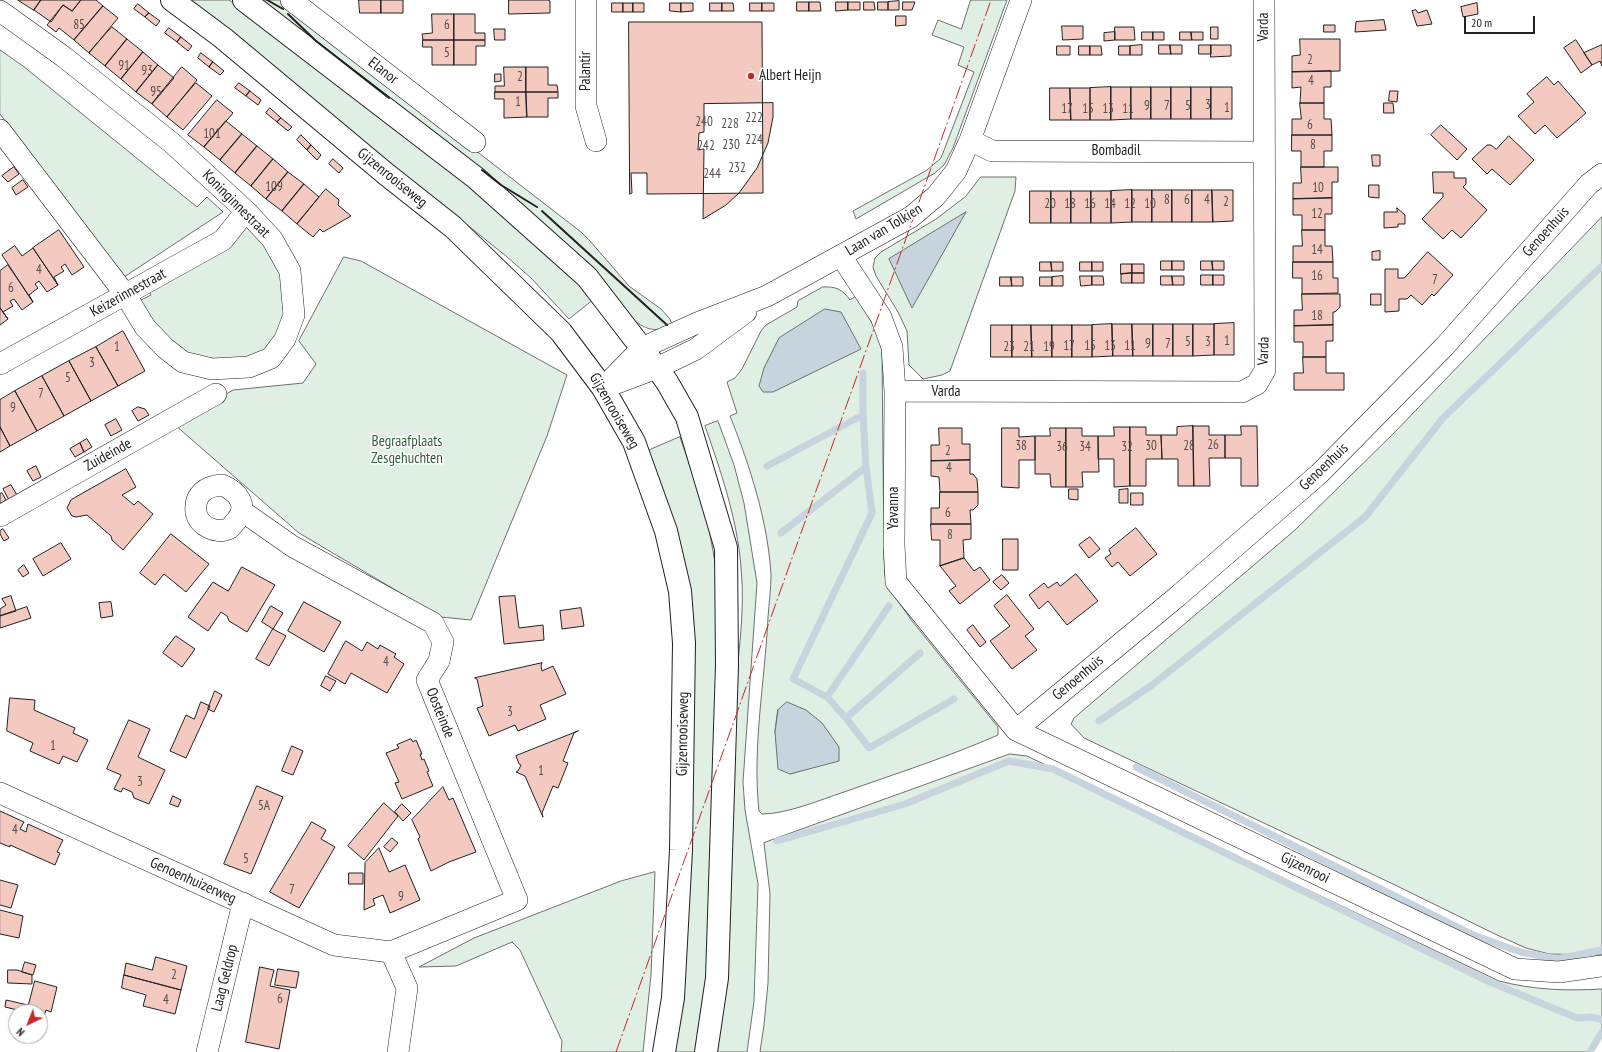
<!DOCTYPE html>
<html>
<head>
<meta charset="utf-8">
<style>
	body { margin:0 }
	#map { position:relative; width:1602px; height:1052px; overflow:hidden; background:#fff; font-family:"PT Sans Narrow",sans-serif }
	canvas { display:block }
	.north { position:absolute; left:8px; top:1004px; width:40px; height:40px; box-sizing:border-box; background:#fff; border:1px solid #a7a7a7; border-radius:50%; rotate:223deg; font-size:11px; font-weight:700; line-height:16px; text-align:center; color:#222 }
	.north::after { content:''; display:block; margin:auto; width:14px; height:18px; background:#c62828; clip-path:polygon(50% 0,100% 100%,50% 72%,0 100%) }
	.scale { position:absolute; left:1464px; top:16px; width:71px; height:18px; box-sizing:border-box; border:2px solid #222; border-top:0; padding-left:5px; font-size:12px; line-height:14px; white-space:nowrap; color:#222; -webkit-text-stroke:3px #fff; paint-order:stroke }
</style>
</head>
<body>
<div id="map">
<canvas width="1602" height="1052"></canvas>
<div class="north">N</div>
<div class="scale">20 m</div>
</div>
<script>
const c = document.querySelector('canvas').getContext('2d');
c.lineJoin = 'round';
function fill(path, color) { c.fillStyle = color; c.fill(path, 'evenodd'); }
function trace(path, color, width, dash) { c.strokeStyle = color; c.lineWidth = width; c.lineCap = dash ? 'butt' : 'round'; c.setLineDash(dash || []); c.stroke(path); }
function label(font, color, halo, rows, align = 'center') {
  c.font = font + ' "PT Sans Narrow",sans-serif'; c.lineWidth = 3; c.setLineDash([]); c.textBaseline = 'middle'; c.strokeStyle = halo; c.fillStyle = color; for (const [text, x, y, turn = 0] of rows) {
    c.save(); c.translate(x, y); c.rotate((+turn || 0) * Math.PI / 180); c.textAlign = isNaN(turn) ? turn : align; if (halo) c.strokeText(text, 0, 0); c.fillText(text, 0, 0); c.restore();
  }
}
const green = new Path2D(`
	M182,0h47l284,221 30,25 51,53 -25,20 -38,-41 -25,-22 -225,-180z
	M251,0h30l300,232 9,9 39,45 32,23 9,10 3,8c-21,5 -26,3 -43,-9z
	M971,0h36l-54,148 -9,17 -9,8 -79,46 -3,-8 74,-41 14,-12 33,-86 -16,-7 6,-18 -32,-12 6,-15 23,9z
	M0,50l23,16 174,141 10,-10 16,15 -99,65 -124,-163z
	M981,177h35l-1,14 -65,180 -8,4 -19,4 -14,-14 -2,-34 -9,-19 -22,-36 -3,-9 2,-9 6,-6 55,-33 29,-22z
	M1602,217v738l-53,-1 -23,-6 -29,-13 -104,-51 -309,-146 -13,-14 3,-6 221,-188 97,-95z
	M249,223l33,44 3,56 -24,31 -29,8 -49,-8 -48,-51 16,-8 -2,-4z
	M344,257l17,4 206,114 -20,61 -76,184 -30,-3 -142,-84 -124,-108 58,-35 70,-7 13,-19 -17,-23z
	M823,287c13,-1 20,3 27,13l6,-4 23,39 3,16 2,207 1,18 4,12 23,33 86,106v8c-50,22 -103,39 -154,57 -24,8 -57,22 -82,22l-3,-3c-7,-64 6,-130 9,-194 1,-14 3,-28 3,-42 -3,-53 -21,-109 -41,-159l7,-3 -10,-31 8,-4 7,-9 19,-38 5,-6 31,-18 1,-6zM778,710l31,58 -19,6 -13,-34 -2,-8z
	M718,421l16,44 10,38 13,80 -14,199 2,28 13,74 -4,117 -7,51h-32c6,-112 12,-224 18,-336 3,-50 13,-99 8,-149 -4,-49 -20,-95 -36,-141z
	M680,437l26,75 10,56 3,59 -10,352 -9,73h-27l21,-370 -49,-230z
	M1010,754l17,2 472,225c35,9 67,10 103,8v42l-11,21h-831l4,-27 4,-42 2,-89 -6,-51z
	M655,872l-4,103 -8,77h-82l1,-11 -42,-91 -8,-8 -56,24 -37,1 55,-29 147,-57z`);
const water = new Path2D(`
	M966,212l-54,96 -23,-49z
	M825,309l16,3 20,37 -88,43h-10l-4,-6 5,-18 15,-30z
	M787,702l19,8 16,13 17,24v14l-49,13 -12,-5 -3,-37 3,-22z`);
const stream = new Path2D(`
	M767,466l96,-51v-42
	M866,467l6,46 -79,166 34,18 62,-91
	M781,533l85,-66 -3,-52
	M827,697l19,21 74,-65
	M846,718l23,30 85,-49
	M1099,721l53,-36 213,-168 78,-99 159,-152
	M1136,767l335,167 49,18 37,7 45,-9
	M777,841l128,-37 104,-43 44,8 437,213 87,36 15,-1 10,3
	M1590,1052l12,-20`);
const building = new Path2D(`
	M18,0h23l-7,10z
	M41,0h40l-9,11 -9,-6 -12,17 -17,-12z
	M81,0h15l7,6 -29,34 -15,-12 -3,4 -9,-7 16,-20 9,6z
	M359,0h22v13h-21z
	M381,0h22v13h-22z
	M509,0h39l2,1v12l-41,1z
	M899,1v9h-11v-8z
	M797,2h12v9h-12z
	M809,2h11l1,9h-12z
	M836,2h12v8l-12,1z
	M848,2h12v8h-12z
	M864,2h10l1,8h-11z
	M878,2h10v8h-10z
	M903,2h12l-3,8h-9z
	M612,3h11v9h-11z
	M623,3h10v9h-10z
	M633,3h11v9h-11z
	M670,3h11v9l-11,-1z
	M681,3h12v8l-12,1z
	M710,3h12v8h-12z
	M722,3h11l1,8h-12z
	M750,3h12v8h-12z
	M762,3h12v8h-12z
	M1477,3l1,11 -15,3 -2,-10z
	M138,4l11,9 -4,4 -11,-8z
	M103,6l15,12 -29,35 -15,-13z
	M1416,10l2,3 9,-3 5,14 -15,2 -5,-15z
	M149,13l11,8 -4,5 -11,-9z
	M432,14h22v26h-31l-1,-6 10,-1z
	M454,14h21v19h10v7h-31z
	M896,16h10v9l-10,1z
	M1384,20l2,10 -31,2 1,-10z
	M629,22h133l1,171 -116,1v-21h-16l1,20 -2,1z
	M1324,25h11v7h-11z
	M1062,26h21v13l-20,1z
	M112,27l15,12 -22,27 -16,-13z
	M1115,27h19l1,13h-20z
	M1211,27h7v12h-7z
	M169,28l12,9 -4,5 -12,-9z
	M494,29h11v11h-10z
	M1115,32v8l-11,1v-8z
	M1142,32h11v8h-11z
	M1153,32h11v8h-11z
	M1180,32h11l1,8h-12z
	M1191,32h12v8h-11z
	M181,37l11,9 -4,5 -11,-9z
	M127,39l16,13 -22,27 -16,-13z
	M1300,39h40v32l-48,1v-16l8,-1z
	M423,40h31v25h-22v-18h-9z
	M454,40h31v6h-9v19h-22z
	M1576,40l16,25 -11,8 -17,-25z
	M1142,45v10h-12v-9z
	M1159,45h11l1,9h-12z
	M1170,45h12v9h-11z
	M1199,45h12v9h-12z
	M1211,45h20v11l-20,1z
	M1602,45v21l-2,-5 -8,4 -8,-12z
	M1057,46h13v9h-13z
	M1079,46h11v9h-11z
	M1090,46h11l1,9h-12z
	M1119,46h11v9h-11z
	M143,52l15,13 -22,27 -15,-13z
	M201,53l12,9 -4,5 -11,-9z
	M213,62l11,9 -4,4 -11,-8z
	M158,65l16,13 -22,26 -16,-12z
	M182,67l15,13 -30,37 -15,-13z
	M504,67h22v25h-31v-6h9z
	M526,67h22v18h9l1,7h-32z
	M1331,71v16h-7v16h-24l1,-16 -9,1v-16z
	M495,74h6v7l-6,1z
	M1547,77l7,8 4,-4 28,32 -29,25 -12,-13 -10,9 -17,-18 16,-14 -7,-8z
	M196,83l16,13 -29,34 -16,-13z
	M239,83l11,8 -4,5 -11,-8z
	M1111,87h20v32l-20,1z
	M1111,87v33h-21v-32z
	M1131,87h20v32h-20z
	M1151,87h20v32h-20z
	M1171,87h20v32h-20z
	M1191,87h20v32h-20z
	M1211,87h21v32h-21z
	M1050,88h20l1,32h-21z
	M1070,88h20v32h-19z
	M250,91l11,9 -3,5 -12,-9z
	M1390,91h8l-1,11 -8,-1z
	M495,92h31l1,25 -23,1v-19h-9z
	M526,92h32v6h-10v19h-21z
	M217,100l16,13 -29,34 -16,-12z
	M773,103v14l-5,26 -11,25 -18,25 -13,12 -23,14 1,-70 -6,1 1,-17 5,-1v-28z
	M1300,103h24v16h7l1,16h-40v-16h9z
	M1384,103h9l1,10h-10z
	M270,108l11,10 -4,4 -11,-9z
	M281,118l11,9 -4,4 -11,-9z
	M226,121l16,13 -22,26 -16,-13z
	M1441,125l26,24 -10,11 -26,-25z
	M242,134l15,12 -22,27 -15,-13z
	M301,135l10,10 -4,5 -10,-10z
	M1292,135h40v16h-8v16h-23v-16h-9z
	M1509,136l25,24 -24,25 -18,-16 -5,5 -15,-15 15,-14h4l5,4z
	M311,145l10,10 -4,5 -10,-10z
	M257,146l16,13 -22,27 -16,-13z
	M1372,155h8v11h-7z
	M273,159l15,13 -22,27 -15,-13z
	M333,159l10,9 -4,5 -10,-9z
	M14,167l5,7 -11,8 -6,-6z
	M1301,167h37v15h-6v16l-39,1v-16h8z
	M288,172l16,12 -22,27 -16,-12z
	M1433,172h21v6h12v6l-3,3 24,23 -26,28 -9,-8 -9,9 -21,-20 21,-22v-4h-9z
	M23,180l5,7 -12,8 -4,-7z
	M304,184l15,13 -22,27 -15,-13z
	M1369,185h10v13l-10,-1z
	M326,189l13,11 -1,5 13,11 -28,16 -3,-3 -7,8 -16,-13z
	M1132,190h20v32h-20z
	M1132,190v32l-21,1v-32z
	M1152,190h20v32h-20z
	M1172,190h20v32h-20z
	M1192,190h20l1,32h-21z
	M1212,190h21v31l-20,1z
	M1030,191h21v32h-21z
	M1051,191h20v32h-20z
	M1071,191h20v32h-20z
	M1091,191h20v32h-20z
	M1332,198v16h-7v16h-23v-15h-9v-16z
	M1397,208l8,7v9h-7v3l-14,1v-16h13z
	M59,230l25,37 -12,8 -7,-11 -4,3 3,4 -10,6 4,8 -25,-37z
	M1302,230h23v16h7l1,16h-40v-16h9z
	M15,246l7,10 11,-8 25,37 -11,7 -8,-11 -4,3 3,4 -9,7 4,7 -31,-47z
	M1380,251v9h-8v-8z
	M1428,252l25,23 -19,21 -2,-2 -10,11 -11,-10 -4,4h-8v12l-14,1v-43h13v9h6z
	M1161,261h11v9h-11z
	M1172,261h12v9h-12z
	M1201,261h11l1,9h-12z
	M1212,261h12v9h-11z
	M1040,262h11l1,9h-12z
	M1051,262h12v9h-11z
	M1080,262h12v9h-12z
	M1092,262h11v9h-11z
	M1293,262h40v16h5v15l-36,1v-16h-9z
	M1121,264h11v9l-11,1z
	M1132,264h12v9h-12z
	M8,265l25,37 -11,8 -8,-11 -4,2 3,5 -10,6 5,7 -8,-11v-37z
	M1132,273v10h-11v-9z
	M1132,273h12v10h-12z
	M1201,275h12v10h-12z
	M1213,275h11v10h-11z
	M1063,276v10h-11v-9z
	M1080,276h12v9l-11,1z
	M1092,276h11l1,9h-12z
	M1161,276h11l1,9h-12z
	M1172,276h12v9h-11z
	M1000,277h11l1,9h-12z
	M1011,277h12v9h-11z
	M1040,277h12v9h-12z
	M1302,294h38v13l-5,5h-2v13l-39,1v-16h8z
	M1371,294h10v11h-10z
	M0,308l8,11 -8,6z
	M1234,323v32h-20v-31z
	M1112,324l1,32 -21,1v-32z
	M1112,324h20l1,32h-20z
	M1132,324h21v32h-20z
	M1153,324h20v32h-20z
	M1173,324h20v32h-20z
	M1193,324h21v31l-21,1z
	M991,325h21v32h-21z
	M1012,325h19l1,32h-20z
	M1031,325h21v32h-20z
	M1052,325h20v32h-20z
	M1072,325h20v32h-20z
	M1333,325v16h-7v16h-23v-15h-9v-16z
	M123,331l22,40 -27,15 -22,-39z
	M96,347l22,39 -27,15 -22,-40z
	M1303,357h23v16h18v17h-50v-17h9z
	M69,361l22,40 -27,15 -22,-40z
	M42,376l22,40 -27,15 -22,-40z
	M15,391l22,40 -27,15 -10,-19v-27z
	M138,407l7,2 4,6 -11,6 -6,-10z
	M116,419l6,11 -11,6 -6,-11z
	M1193,426h16v9h16v23h-16l1,28h-16z
	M1193,426l1,60h-16v-27h-16l-1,-24h16v-8z
	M1241,426h16l1,60h-17v-28h-16v-23h16z
	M0,427l10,19 -10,6z
	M1114,427h16v59l-16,1v-28h-16v-23h16z
	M1130,427h16v8h15l1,24h-16v27h-16z
	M939,428h23v16h8v16l-39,1v-16h8z
	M1002,428h17v9l16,-1v24h-16v28l-17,-1z
	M1050,428h16v59h-15l-1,-13h-15v-38h15z
	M1066,428h16v8h16l1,36h-17l1,15h-17z
	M87,439l5,8 -8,5 -4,-9z
	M80,443l4,9 -9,5 -5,-8z
	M970,460v14h3l4,5 1,13h-38l-1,-15 -8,-1v-15z
	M36,466l5,11 -8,4 -6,-10z
	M126,469l10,18 -14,8 12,10 4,-4 15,13 -30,36 -11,-10 -1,-4 -24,-21 -11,2 -4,-1 -5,-8 4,-8z
	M11,485l6,10 -8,5 -6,-11z
	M1069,489h9v11l-9,-1z
	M1128,489v14h-9v-13z
	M940,492h38v13l-5,5h-3l1,14h-40v-16h8z
	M2,493l4,7 -6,4v-10z
	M1131,493h12v12h-12z
	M931,524h40v15l-8,1 1,18 -24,8v-26h-8z
	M1136,528l21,26 -27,22 -12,-14 -6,5 -7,-9 6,-4 -2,-4z
	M3,529l6,9 -5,3 -4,-7v-3z
	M171,534l38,30 -23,28 -22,-18 -9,11 -15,-12z
	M1090,537l10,12 -11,9 -10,-13z
	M1003,539h15v31h-15z
	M61,543l10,16 -28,17 -10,-17z
	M964,558l10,13 6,-4 10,13 -30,24 -11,-13 7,-5 -16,-20z
	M24,565l5,8 -6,4 -5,-7z
	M242,567l33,18 -28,47 -18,-11 -2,-5 -6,-4 -13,19 -20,-14 25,-35 15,9z
	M1076,574l22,27 -31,24 -19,-24 -9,8 -10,-14 15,-12 4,5 9,-6 3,4z
	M1002,575l7,8 -8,7 -8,-8z
	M1007,595l27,34 -9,7 12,14 -25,19 -22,-28 20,-15 -16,-20z
	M11,596l5,15 -16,5v-7l6,-4 -4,-6z
	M515,596l4,32 24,-3 1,15 -40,4 -5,-47z
	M111,602l2,14 -12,2 -2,-15z
	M304,602l37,20 -17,30 -36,-21z
	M271,606l12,7 -10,16 -11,-7z
	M27,607l4,11 -31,10v-12z
	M581,608l3,18 -22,3 -2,-18z
	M973,625l13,17 -6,5 -13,-17z
	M273,629l13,7 -17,30 -13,-7z
	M176,636l19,13 -13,18 -19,-14z
	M346,641l16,10 5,-9 11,7 2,-4 16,9 -2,3 10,7 -17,29 -36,-20 -6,11 -17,-10z
	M542,663l-1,2 1,6 11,-5 13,28 -26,11 6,14 -28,12 -3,-6 -26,11 -12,-28 6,-2 -6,-27 -2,-1z
	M326,676l10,5 -6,10 -9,-5z
	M215,691l7,4 -8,17 -6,-3z
	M10,698l25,2 -1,10 41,18 -2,5 15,7 -11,22 -14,-6 -4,8 -29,-13 3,-8 -26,-12z
	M201,702l9,4 -24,52 -16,-7 16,-36 8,4z
	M129,720l21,9 -12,28 27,13 -16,34 -15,-6 -2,-6 -9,-4 -2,4 -7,-3 7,-14 -14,-6z
	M578,731l-4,2 -11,28 5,2 -10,25 -5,-2 -11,27 1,4 -18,-41 -9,-4 2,-1 3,-6 -2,-1 -3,-8z
	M411,739l2,3 3,-2 6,14h-2l2,6 2,-1 5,12 -2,1 6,14 -31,13 -7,-16 4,-1 -13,-29 13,-5 -2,-3z
	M292,746l11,5 -10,24 -11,-4z
	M257,786l26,11 -32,77 -27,-10z
	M443,787l6,13 4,-2 23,54 -27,10 -18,9 -13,-32 2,-2 -8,-17z
	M173,796l8,4 -3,7 -8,-3z
	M384,803l14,13 -34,44 -16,-14z
	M402,804l9,9 -8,8 -8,-9z
	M0,811l24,11 -4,7 6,3 2,-8 35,16 -6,12 3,1 -5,12 -45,-20v2l-10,-4z
	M312,822l14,8 -5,9 14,8 -36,61 -29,-16z
	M392,838l6,5 -8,9 -6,-5z
	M379,848l10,24 16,-7 15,35 -30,13 -7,-18 -10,4 2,6 -11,5 1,-47z
	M349,873h14v11h-14z
	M0,880l18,5 -7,23 -11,-3z
	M0,910l23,6 -4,22 -19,-4z
	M156,957l31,9 -6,24 -57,-15 2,-12 26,7z
	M25,962l11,3 -3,10 -11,-3z
	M260,967l14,3 -4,16 20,4 -11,59 -33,-7z
	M278,969l21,3 -3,16 -21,-3z
	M8,970h9l15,5v9l-24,-1z
	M124,975l57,15 -6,24 -32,-8 3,-11 -24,-7z
	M35,981l22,6 -6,25 -5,-2 -2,6h-4v-4h-14l-21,-5 1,-7 22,5z`);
const minor = new Path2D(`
	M291,0l184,142
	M586,0v106l10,35
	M0,11l64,46 108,86 74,68 26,28 18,32 4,44 -9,24 -14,19 -22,9 -37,2 -29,-7 -18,-14 -20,-21 -20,-33 -125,-164
	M970,140l22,11 272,1
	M841,256l40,61 11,30 3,44 -1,154 2,37 120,148 499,239 44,3 43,-6
	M0,364l223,-124 23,-29
	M609,386l48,-18 39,-19 50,-37
	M603,388l39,-40 55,-25 70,-27 144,-79 25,-21 20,-25 14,-31 51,-140
	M895,391l347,1 15,-8 8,-14 -1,-370
	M222,485c15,6 28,21 14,36 -2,2 -4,5 -6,7 -13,7 -32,-2 -34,-16 -2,-18 10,-26 26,-27z
	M0,516l216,-122
	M1016,730l162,-134 141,-122 126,-128 144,-162 13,-10
	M0,793l334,152 57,7 126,-52 -90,-220 12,-19 4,-19 -10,-19 -141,-77 -50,-35
	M391,952l16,36 -9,64
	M207,1052l36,-149`);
const secondary = new Path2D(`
	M172,0l51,38 163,136 67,53 108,105 42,56 31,54 32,89 14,60 4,52 -3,207 -8,148 -9,54
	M244,0l232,178 111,99 70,91 10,14 20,35 39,131 1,117 -10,313 -11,74`);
const wall = new Path2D(`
	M267,0l16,9
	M288,14l28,27 73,57
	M482,170l19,15 36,22
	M542,211l125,114`);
const power = new Path2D(`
	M616,1052l375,-1052`);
const markers = [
	[751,76,4,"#c62828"]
];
const numberNames = [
	["85",79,25],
	["6",447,25],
	["5",447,53],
	["2",1310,60],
	["91",124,66],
	["93",147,71],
	["2",520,77],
	["4",1311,81],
	["95",156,92],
	["1",518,102],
	["3",1208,105],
	["9",1147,106],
	["7",1167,106],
	["5",1188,106],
	["1",1227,108],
	["17",1067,109],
	["15",1088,109],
	["13",1108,109],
	["11",1128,109],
	["222",754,118],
	["240",704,122],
	["228",730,124],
	["6",1310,125],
	["101",212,134],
	["224",754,140],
	["230",731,145],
	["8",1313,145],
	["242",706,146],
	["232",737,168],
	["244",712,174],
	["109",274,187],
	["10",1318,188],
	["8",1167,200],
	["6",1187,200],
	["4",1207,200],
	["2",1226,202],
	["20",1050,204],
	["18",1070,204],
	["16",1090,204],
	["14",1110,204],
	["12",1130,204],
	["10",1150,204],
	["12",1317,214],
	["14",1317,250],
	["4",39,270],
	["16",1317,276],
	["7",1435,280],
	["6",11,288],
	["18",1317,316],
	["1",1227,341],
	["5",1188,342],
	["3",1208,342],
	["9",1148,344],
	["7",1168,344],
	["17",1069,346],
	["15",1090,346],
	["13",1110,346],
	["11",1130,346],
	["1",117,347],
	["23",1009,347],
	["21",1029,347],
	["19",1049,347],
	["3",92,363],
	["5",68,378],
	["7",41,394],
	["9",13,408],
	["26",1213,445],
	["38",1021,446],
	["30",1151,446],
	["28",1189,446],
	["36",1062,447],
	["34",1085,447],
	["32",1127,447],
	["2",948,451],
	["4",949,468],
	["6",948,513],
	["8",950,535],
	["4",386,662],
	["3",510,712],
	["1",53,746],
	["1",541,771],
	["3",140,782],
	["5A",264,806],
	["4",15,830],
	["5",246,859],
	["7",292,890],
	["9",401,897],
	["2",174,975],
	["6",280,999],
	["4",166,1000]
];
const streetNames = [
	["Varda",1264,27,-90],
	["Elanor",383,71,38],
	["Palantir",586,71,-90],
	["Bombadil",1116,151],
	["Gijzenrooiseweg",392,178,39],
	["Koninginnestraat",236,204,45],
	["Laan van Tolkien",884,230,-31],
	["Genoenhuis",1546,232,-48],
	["Keizerinnestraat",128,293,-29],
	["Varda",1264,351,-88],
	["Varda",946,392],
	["Gijzenrooiseweg",614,411,60],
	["Zuideinde",108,455,-29],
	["Genoenhuis",1324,467,-44],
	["Yavanna",894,508,-90],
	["Genoenhuis",1078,678,-40],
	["Oosteinde",440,713,68],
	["Gijzenrooiseweg",683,734,-89],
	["Gijzenrooi",1305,868,26],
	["Genoenhuizerweg",193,881,24],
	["Laag Geldrop",225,978,-76]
];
const poiNames = [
	["Albert Heijn",759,76]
];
const parkNames = [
	["Begraafplaats",407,442],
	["Zesgehuchten",407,459]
];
fill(green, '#e0efe3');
trace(green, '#6f6f6f', 1);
fill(water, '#c7d3dd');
trace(water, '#6f6f6f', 1);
trace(stream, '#c7d3dd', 7);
fill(building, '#f3c9c0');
trace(building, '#222', 1);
trace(minor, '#222', 22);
trace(secondary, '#222', 24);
trace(minor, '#fff', 21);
trace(secondary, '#fff', 22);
trace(wall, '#222', 2);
trace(power, '#c62828', 1, [14, 3, 2, 3]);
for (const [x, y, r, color] of markers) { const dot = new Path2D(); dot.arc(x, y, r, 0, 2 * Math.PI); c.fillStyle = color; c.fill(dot); trace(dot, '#fff', 1.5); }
label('13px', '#564c4a', null, numberNames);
label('15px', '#222', '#fff', streetNames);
label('15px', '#222', '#fff', poiNames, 'left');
label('15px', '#2f5e38', '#fff', parkNames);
</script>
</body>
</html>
